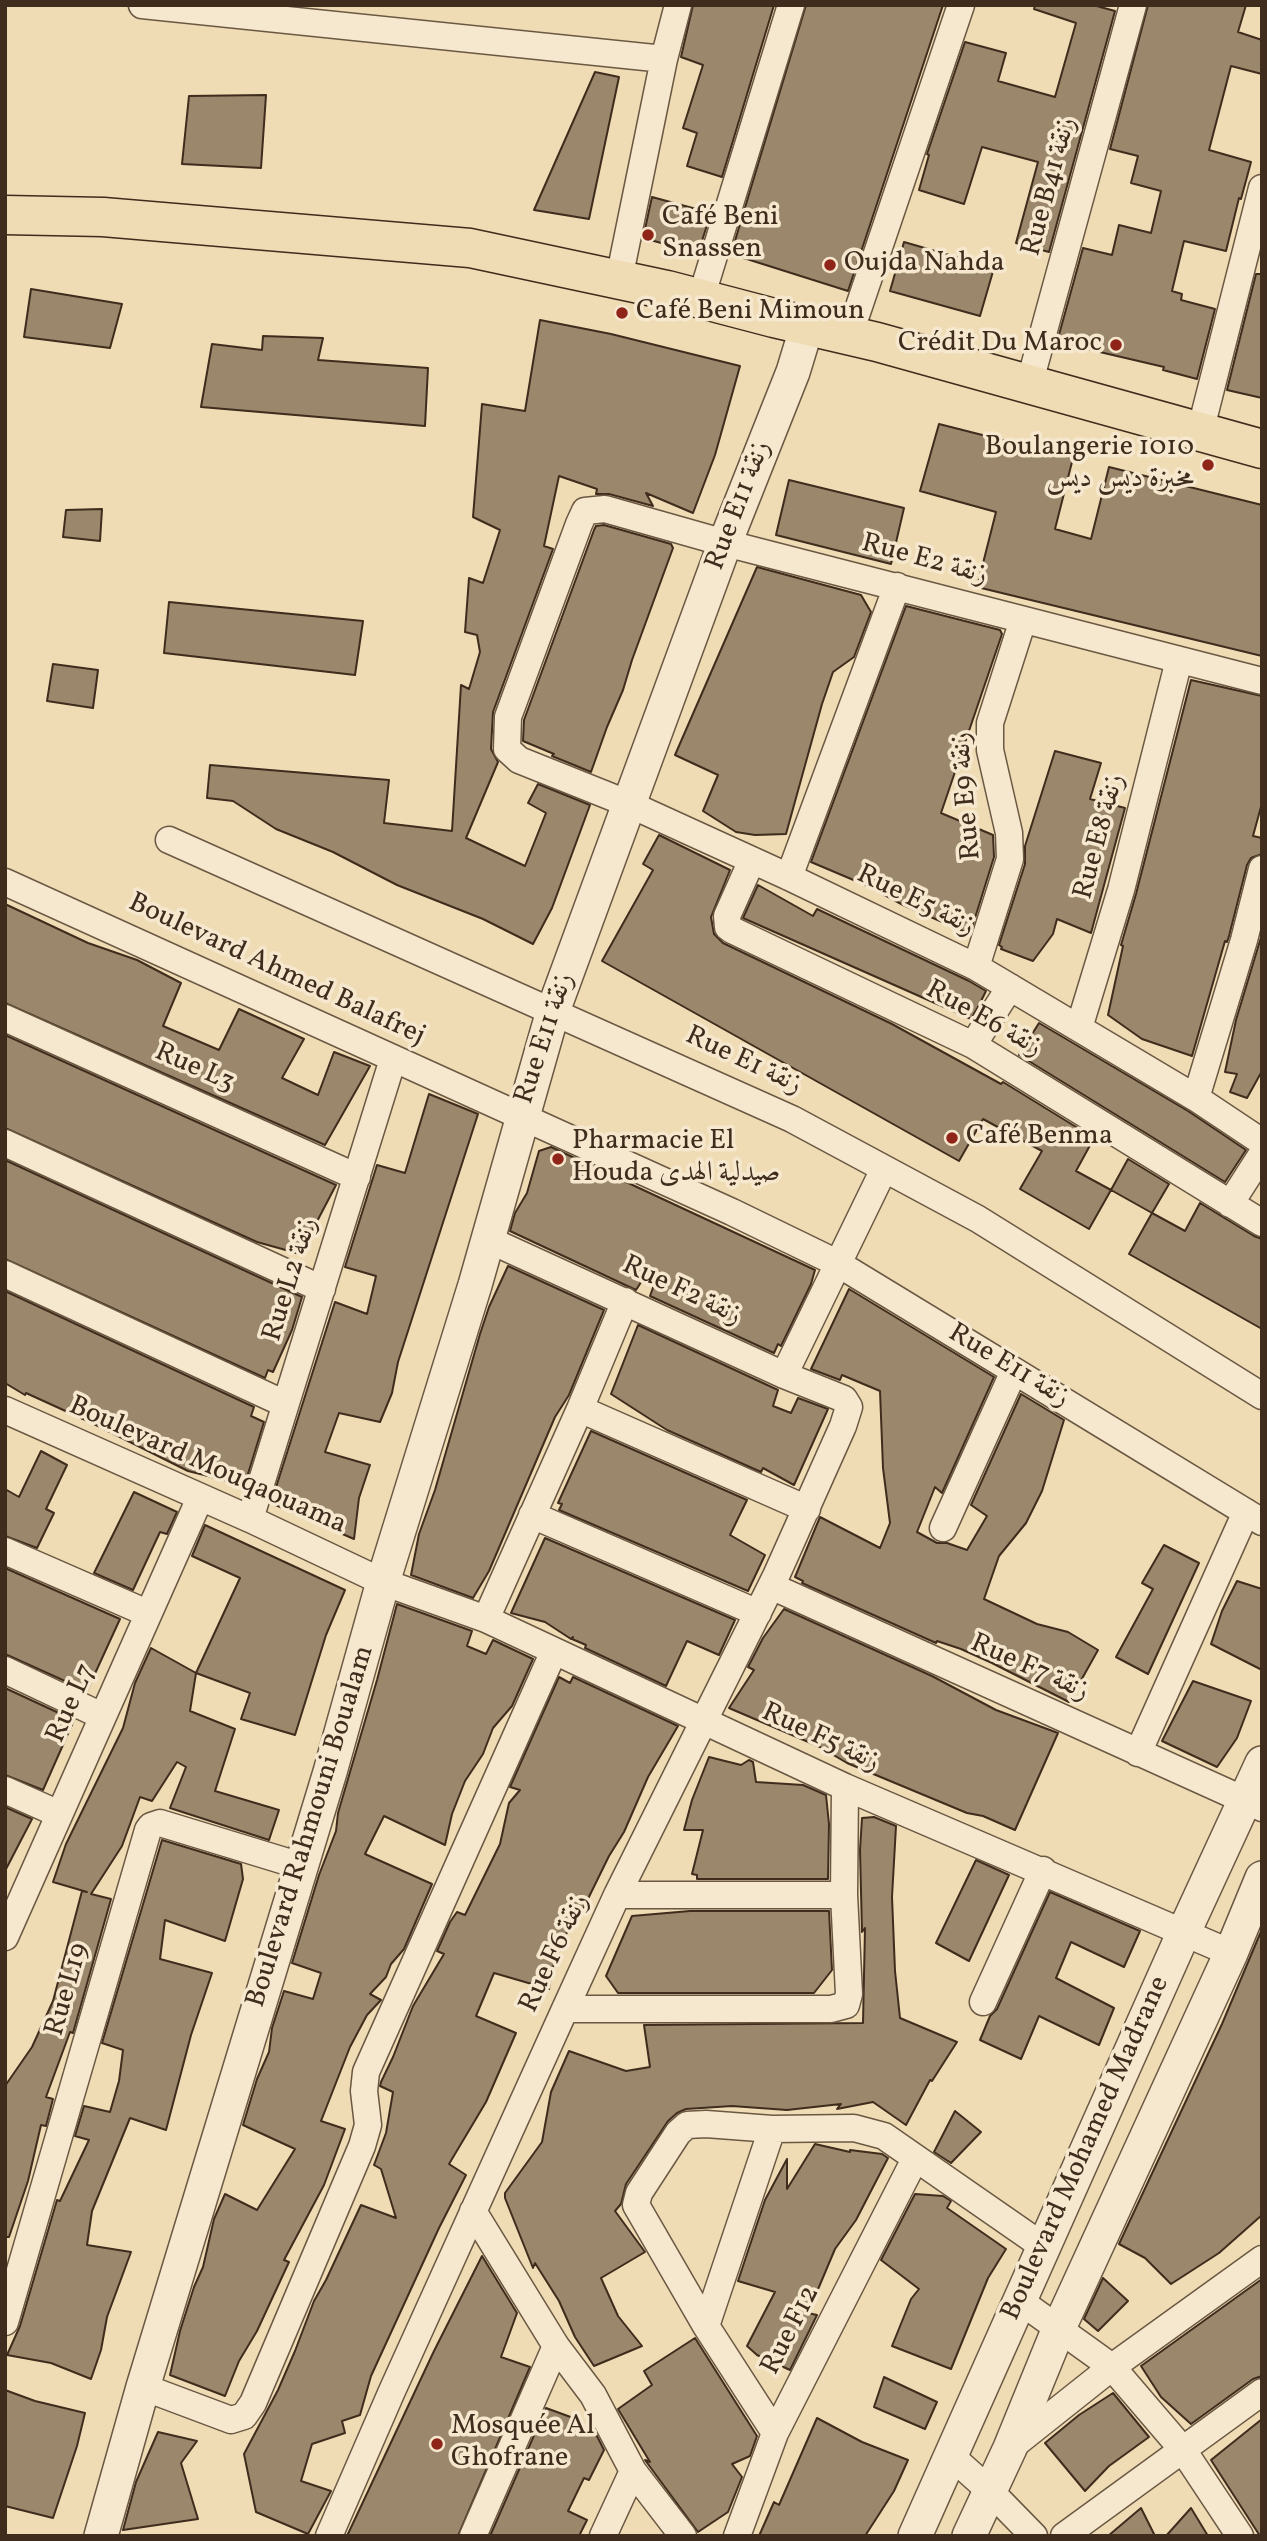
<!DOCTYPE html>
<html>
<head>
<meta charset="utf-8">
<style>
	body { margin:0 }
	#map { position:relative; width:1267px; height:2541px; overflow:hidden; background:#efdbb4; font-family:Vollkorn,serif }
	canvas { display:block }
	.frame { position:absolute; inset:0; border:7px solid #3f2c1d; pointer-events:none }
</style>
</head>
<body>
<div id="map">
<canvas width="1267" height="2541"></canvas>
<div class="frame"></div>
</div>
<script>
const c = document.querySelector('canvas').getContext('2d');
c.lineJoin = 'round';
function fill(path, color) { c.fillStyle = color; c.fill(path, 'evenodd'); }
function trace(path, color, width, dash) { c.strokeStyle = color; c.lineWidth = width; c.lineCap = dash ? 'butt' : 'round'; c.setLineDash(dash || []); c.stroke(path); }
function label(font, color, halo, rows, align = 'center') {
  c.font = font + ' Vollkorn,Amiri,serif'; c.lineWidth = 7; c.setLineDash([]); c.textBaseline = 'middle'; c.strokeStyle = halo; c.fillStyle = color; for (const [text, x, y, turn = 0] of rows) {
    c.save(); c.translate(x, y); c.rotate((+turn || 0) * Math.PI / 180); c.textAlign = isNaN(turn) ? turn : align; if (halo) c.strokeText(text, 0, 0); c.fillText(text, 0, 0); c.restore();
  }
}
const building = new Path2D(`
	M693,5h81l-52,172 -35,-11 10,-33 -14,-5 20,-63 -22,-8z
	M806,5h137l-95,286 -117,-37z
	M1035,5h58l22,6 -66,241 -33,-9 22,-81 -56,-15 -18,57 -45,-14 10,-35 -2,-1 38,-112 41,11 -8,28 57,16 21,-74 -42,-14z
	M1148,5h98l-8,27 24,8v34l-31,-8 -22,84 42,12 -10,37 -2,-1 -13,53 -42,-10 -12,50 10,3 -1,6 34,9 -18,70 -34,-9 1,-3 -107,-25 26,-94 29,7 7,-30 32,8 10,-42 -30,-8 7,-27 -28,-7z
	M595,72l24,5 -30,142 -55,-9z
	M266,95l-5,73 -79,-4 7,-68z
	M652,197l59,16 -13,40 -55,-15z
	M904,242l90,26 -14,48 -90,-25z
	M1256,274h6v124l-35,-8z
	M31,289l91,15 -12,44 -86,-11z
	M540,320l71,14 129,32 -25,89 -22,58 -47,-20 7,13 -44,-12h-13l1,-5 -38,-13 -15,70 9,3 -60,163 -2,37 7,13 -32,76 59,28 21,-53 -18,-10 10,-19 52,21 -38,103 -19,36 -50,-25 -86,-34 -64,-33 -57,-23 -43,-28 -26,-3 3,-33 179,15 -5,43 68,8 9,-146 8,4 11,-37 -3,-17 -12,-3 4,-54 14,5 17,-53 -27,-13 9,-113 43,7z
	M263,336l60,2 -5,22 110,8 -3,58 -224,-19 11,-63 50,6z
	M939,424l134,34 -18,71 36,10 18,-72 153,38v151l-285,-69 19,-75 -76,-21z
	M789,480l115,28 -13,56 -115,-29z
	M102,509l-2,32 -37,-4 3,-27z
	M604,525l67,19 2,4 -41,112 -9,30 -16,37 -16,45 -39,-16 2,-2 -31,-13 1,-21 70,-190 2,-4z
	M757,567l104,28 10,17 -17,45 -21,15 -11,32 -36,130 -31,1 -19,-3 -33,-21 15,-36 -43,-20z
	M169,602l194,19 -8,54 -191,-22z
	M906,606l94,24 2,4 -61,179 52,22 1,22 -24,77 -67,-29 -33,-18 -59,-25z
	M53,664l45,6 -5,38 -46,-7z
	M1191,680l71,16v107l-9,33 9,2v16l-11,4 -4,7 -18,71 -2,6 -2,-1 -33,115 -50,-17 -34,-24 15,-69 -2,-1 15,-51z
	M1055,751l46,12 -11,36 35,9 -34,125 -34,-14 -4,15 -20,27 -32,-12 1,-2 -3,-2 26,-81v-18z
	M659,835l71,35 -19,47 3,17 9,9 169,81 109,60 2,-2 91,56 -18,33 35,19 -22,39 -69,-40 22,-38 -59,-32 -24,42 -357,-200 51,-91 -10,-6z
	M758,885l55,31 4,-7 152,72 17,10 -8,16 -7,12 -228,-101z
	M5,904l83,39 49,17 44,23 -18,43 56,24 20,-41 65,30 -22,39 36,17 16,-43 36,14 -45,79 -320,-142z
	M1262,934v137l-15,27 -17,-6 7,-18 -12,-2 11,-52z
	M1039,1023l149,88 58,39 -21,32 -206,-127z
	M5,1035l331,150 -36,69 -43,-12 -252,-114z
	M429,1094l49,20 -80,248 -6,31 -12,29 -41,-9 -14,39 45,13 -11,33 -5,41 -83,-36 64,-201 32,12 9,-38 -31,-9 32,-102 28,8z
	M551,1147l264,123 -4,14 -30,62 -3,-2 -4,9 -124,-57 5,-14 -10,-6 -9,14 -126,-59 5,-18 12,-20 12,-42z
	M1128,1159l41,25 -17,29 -41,-23z
	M5,1160l297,137 -10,33 -19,42 -5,-2 -3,8 -260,-119z
	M1200,1203l54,33 8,3v90l-133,-75 23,-41 33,18z
	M508,1266l96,44 -35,85 -14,22 -66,154 -16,27 -62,-23 8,-41 16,-44 45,-156 9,-27z
	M849,1289l145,88 -52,116 -7,-6 -18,45 20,11h10l20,7 20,-34 -16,-11 50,-111 43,26 -22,71 -16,32 -27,33 -15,43 53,25 31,8 30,18 -29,52 -77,-39 -31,-14 -24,-8 -1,2 -134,-60 1,-2 -8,-4 25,-60 60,31 10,-25 -7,-55 -3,-77 -38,-16 -2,5 -29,-11z
	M5,1291l249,116 -3,9 13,6 -17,55 -19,4 -40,-10 -94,-47 -68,-31 -1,2 -20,-12z
	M638,1325l140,65 -5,16 18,7 7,-15 30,11 -34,76 -31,-17 -2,4 -94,-42 -56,-36z
	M591,1431l156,69 -17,35 35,20 -17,36 -189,-81 3,-6 -4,-1z
	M41,1451l26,14 -21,44 8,4 -17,35 -32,-12v-47l14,8z
	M134,1492l43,20 -10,22 -7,-2 -27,58 -39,-17z
	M205,1525l140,65 -19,45 -31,100 -54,-16 9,-26 -54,-20 44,-95 -48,-22z
	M545,1538l190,82 -16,35 -32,-14 -21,45 -81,-38 1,-3 -14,-6 1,-2 -2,2 -26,-17 -34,-9z
	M1164,1545l35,18 -51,111 -32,-17 37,-68 -11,-6z
	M5,1568l115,51 -33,72 -82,-37z
	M1237,1581l25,8v81l-51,-26 11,-33z
	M397,1604l75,27 -5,15 19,8 7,-14 40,19 -21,47 -19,22 -10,26 -18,27 -13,33 -7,31 -61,-29 -19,38 67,30 -28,65 -13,15 -5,13 -16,17 11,6 -14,15 -17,32 -29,74 24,8 -21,56 -40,75 5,2 -32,69 -18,30 -14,35 -55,-21 10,-44 14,-44 9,-20 11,-48 11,-25 32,16 38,-61 -52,-24 14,-46 12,-27 3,-24 12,-37 29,8 8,-26 -29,-10 27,-88 17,-44 2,-18 39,-133z
	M784,1609l148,67 64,34 62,23 -43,97 -32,-14 -16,-3 -120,-50 -27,-16 -91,-39 25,-38 -6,-3 15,-29z
	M151,1648l45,25 -6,38 45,18 -20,62 64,19 -10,30 -99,-32 16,-41 -9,-5 -25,39 -12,-4 -18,49 -31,48 20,5 -38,134 -3,-1 -24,65 7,2 -7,27 -5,-1 -13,56 -19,56h-4v-151l27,-39 21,-46 29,-110 5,1 -34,-10 13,-38 57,-116 12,-45z
	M559,1677l11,6 3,-6 105,49 -30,51 -24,55 -15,24 -25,51 -17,25 -15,37 -3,20 -55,-16 -18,43 40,17 -30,69 -37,62 17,11 -27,53 -68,148 -11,39 -18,6 3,12 -33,11 -11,37 30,10 -23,43 -52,-22 -12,-58 34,-64 17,-39 19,-50 12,-21 35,-75 35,13 -15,-49 -7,-4 12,-32 7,-41 -13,-6 1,-4 12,-25 20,-51 31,-52 -7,-3 13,-29 7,-10 8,3 35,-71 9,-41 11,-13 -10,-3z
	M1193,1681l58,20 -14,37 -20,29 -55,-26z
	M5,1688l69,32 -31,70 -38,-15z
	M709,1757l32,8 8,-5 4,2 3,20 47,3 23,10 3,29 -1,55h-131v-4l-5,-1 11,-44h-19l8,-30z
	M5,1807l27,12 -27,52z
	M874,1817l22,9 -4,71 3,74 5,47 57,24 -25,39 -2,-1 -24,45 -33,-23 -36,7 4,-5 -54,6 -55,-4 -46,3 -9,4 -9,8 -42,63 -5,20 -6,7 30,41 -44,26 17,38 24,30 -48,20 -19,-29 -16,-36 -24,-38 -2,5 -28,-70v-5l37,-51 9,-50 18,-41 57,20 24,-4 -6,-42 219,-2 2,-95 -3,4 -2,-82 2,-32z
	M162,1840l79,24 2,15 -18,62 -60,-21 -5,39 52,14 -21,62 -25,95 -36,-12 -38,93 -5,34 44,7 -24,65 -6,33 -10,29 -40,-16 -44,-8 13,-29 37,-126 3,1 29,-61 -14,-4 9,-30 26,6 9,-31 4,-31 -21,-7z
	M976,1860l33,15 -40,86 -33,-18z
	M1050,1892l90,39 -16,36 -53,-25 -15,36 58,30 -15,37 -60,-29 -18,43 -41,-19 10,-24 7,-7z
	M690,1911h139l3,59 -18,23h-196l-12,-17 26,-60z
	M1262,1929v286l-43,38 -48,31 -26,-26 -26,-14 103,-220z
	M955,2111l26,21 -30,31 -17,-11z
	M815,2144l35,8v-2l32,4 6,4 -32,62 -21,29 -27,64 9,2 -27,55 -33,-15 -10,-9 28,-54 -37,-11 27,-81 22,-41v30z
	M915,2194l28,2 8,5 -4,7 59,41 -18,29 -37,91 -59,-23 19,-47 8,-10 -38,-29z
	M482,2256l35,57 -16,44 29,10 -72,169h-111l87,-185z
	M1103,2278l25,23 -30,30 -14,-12z
	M1262,2279v97l-9,3 -62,45 -30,-27 -20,-31z
	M695,2338l62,98 -7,20 -18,8 10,13 -14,35 -30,20 -53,-72 5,2 -32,-53 34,-24 -8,-14z
	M884,2377l53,25 -12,27 -51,-22z
	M5,2390l30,11 50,12 -8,33 -24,72 -48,-12z
	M1113,2393l36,44 -40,29 -24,25 -40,-48 34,-28z
	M546,2408l30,11 -2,5 23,12 7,14 -15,30 -5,-2 -16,33 19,9 -8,16h-89z
	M817,2418l45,24 46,18 -14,31 -29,45h-106l15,-34 5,3z
	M1262,2419v117h-2l-49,-76z
	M158,2432l39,9 -16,22 17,56 -75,11 13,-48z
	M1141,2508l14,28h-47z
	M1191,2508l17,28h-42z`);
const minor = new Path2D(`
	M142,5l522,54
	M619,279l45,-220 14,-54
	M701,298l90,-293
	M849,336l112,-331
	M1029,385l104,-380
	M1200,432l62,-244
	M1262,681l-537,-138 -120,-34 -20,2 -6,13 -71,193 -1,32 12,11 110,44 160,73 187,90 220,131 66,44
	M169,840l623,279 186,100 284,177
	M752,860l-25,56 1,11 4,3 241,115 289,178
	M789,877l108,-291
	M5,882l727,330 105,51 425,259
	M976,967l34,-108 -1,-26 -19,-83v-27l33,-103
	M5,1018l352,159
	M1079,1028l42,-138 58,-230
	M973,1045l37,-58
	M1196,1098l48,-158 18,-71
	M5,1143l317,146
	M1230,1204l32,-50
	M5,1274l280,130
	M784,1375l100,-206
	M580,1409l227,100
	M5,1410l245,109 133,63 103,37 359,168 386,166
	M532,1515l226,98
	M250,1519l143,-460
	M943,1528l71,-157
	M5,1551l142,62
	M771,1586l491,222
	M486,1619l94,-210 45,-108
	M5,1670l97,46
	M1138,1753l108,-241
	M5,1790l54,24
	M617,1895h227
	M5,1937l195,-439
	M983,2002l60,-132
	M565,2009h266l15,-4 3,-11 -5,-99 1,-108
	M473,2211l83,135 37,49 40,76 50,65
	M1020,2301l92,66 71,83 57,86
	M5,2322l143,-492 3,-4 9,-3 141,43
	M706,2326l66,-197
	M143,2387l88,33 13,-4 9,-13 109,-257 6,-21 -4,-34 2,-19 188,-421
	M775,2433l-69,-107 -70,-121 3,-12 39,-60 9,-8 19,-1 66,5 82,-1 30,8 160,111
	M1010,2448l102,-81 150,-108
	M951,2456l39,35 44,45
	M329,2536l63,-145 173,-382 52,-114 159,-319 67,-150 6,-19 -5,-8 -60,-24 -297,-136
	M473,2536l83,-190
	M603,2536l30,-65
	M737,2536l38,-103 140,-274
	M1064,2536l198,-144`);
const tertiary = new Path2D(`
	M101,2536l42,-149 187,-615 53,-190 92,-297 78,-274 172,-468 68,-171 14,-46
	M915,2536l269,-604 78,-169
	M969,2536l41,-88 49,-120 172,-375 31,-75`);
const primary = new Path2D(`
	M5,215l98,2 367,31 197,42 107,28 103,24 385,107`);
const markers = [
	[648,235,7,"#8f2418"],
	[830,265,7,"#8f2418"],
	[622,313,7,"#8f2418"],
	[1116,345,7,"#8f2418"],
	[1208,465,7,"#8f2418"],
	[952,1138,7,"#8f2418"],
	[558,1159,7,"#8f2418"],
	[437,2444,7,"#8f2418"]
];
const streetNames = [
	["Rue B41 زنقة",1051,187,-75],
	["Rue E11 زنقة",740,506,-69],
	["Rue E2 زنقة",924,561,15],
	["Rue E9 زنقة",968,796,-95],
	["Rue E8 زنقة",1101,837,-75],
	["Rue E5 زنقة",915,902,26],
	["Boulevard Ahmed Balafrej",276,971,25],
	["Rue E6 زنقة",983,1020,29],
	["Rue E11 زنقة",546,1039,-72],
	["Rue E1 زنقة",743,1062,25],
	["Rue L3",194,1069,24],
	["Rue L2 زنقة",292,1280,-73],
	["Rue F2 زنقة",681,1292,25],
	["Rue E11 زنقة",1008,1367,31],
	["Boulevard Mouqaouama",207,1467,24],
	["Rue F7 زنقة",1029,1669,24],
	["Rue L7",73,1704,-66],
	["Rue F5 زنقة",820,1739,25],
	["Boulevard Rahmouni Boualam",312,1827,-73],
	["Rue F6 زنقة",556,1954,-65],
	["Rue L19",69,1990,-74],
	["Boulevard Mohamed Madrane",1087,2149,-66],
	["Rue F12",792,2331,-63]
];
const poiNames = [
	["Café Beni",662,219],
	["Snassen",662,251],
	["Oujda Nahda",844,265],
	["Café Beni Mimoun",636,313],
	["Crédit Du Maroc",1102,345,"right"],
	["Boulangerie 1010",1194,449,"right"],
	["مخبزة ديس ديس",1194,481,"right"],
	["Café Benma",966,1138],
	["Pharmacie El",572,1143],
	["Houda صيدلية الهدى",572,1175],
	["Mosquée Al",451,2428],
	["Ghofrane",451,2460]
];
fill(building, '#9b876c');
trace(building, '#3f2c1d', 2);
trace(minor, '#6b5843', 29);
trace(tertiary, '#6b5843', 36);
trace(primary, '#3f2c1d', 41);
trace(minor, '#f5e8ce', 26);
trace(tertiary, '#f5e8ce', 33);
trace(primary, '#efdbb4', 38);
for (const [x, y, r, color] of markers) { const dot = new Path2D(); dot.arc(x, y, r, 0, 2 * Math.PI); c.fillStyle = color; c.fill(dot); trace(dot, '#f5e8ce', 2.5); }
label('28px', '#3f2c1d', '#f5e8ce', streetNames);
label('28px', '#3f2c1d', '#f5e8ce', poiNames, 'left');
</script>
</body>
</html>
